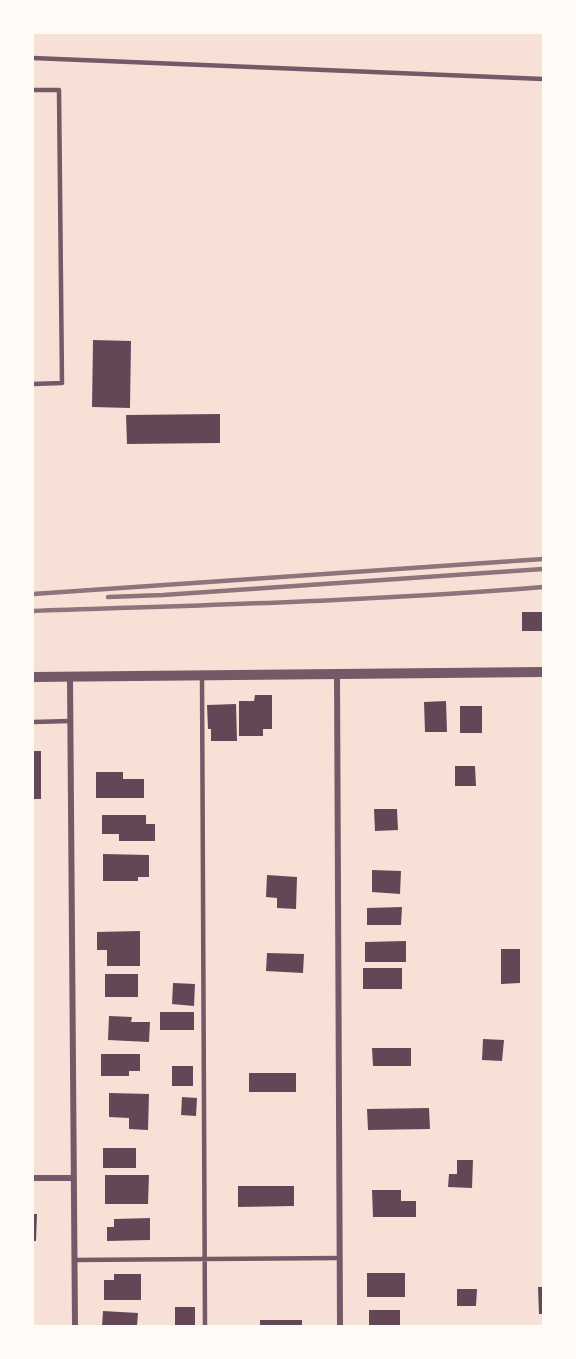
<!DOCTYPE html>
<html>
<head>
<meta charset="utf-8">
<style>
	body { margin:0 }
	#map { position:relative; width:576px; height:1359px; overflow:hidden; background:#f7e1d7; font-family:"DejaVu Sans",sans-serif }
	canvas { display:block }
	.frame { position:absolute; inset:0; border:34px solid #fffaf5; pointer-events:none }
</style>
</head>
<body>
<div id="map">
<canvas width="576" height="1359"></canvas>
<div class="frame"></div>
</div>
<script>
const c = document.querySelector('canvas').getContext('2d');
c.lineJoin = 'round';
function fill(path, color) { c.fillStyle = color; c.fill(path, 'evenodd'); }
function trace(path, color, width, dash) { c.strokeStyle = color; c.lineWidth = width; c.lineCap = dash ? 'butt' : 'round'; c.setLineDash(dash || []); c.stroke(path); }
const building = new Path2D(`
	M93,340l38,1 -1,67 -38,-1z
	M220,414v29l-93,1 -1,-29z
	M522,612h21v19h-21z
	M255,695h17v34h-9v7h-24v-35h15z
	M446,701l1,31h-22l-1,-30z
	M236,704l1,37h-26v-12h-3l-1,-24z
	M460,706h22v27h-22z
	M33,751h8v48h-8z
	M455,766h20l1,20h-21z
	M96,772h27v7h21v19h-48z
	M374,809h23l1,21 -23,1z
	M102,815h44v9h9v17h-36v-7h-17z
	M103,854l46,1v22h-11v4h-35z
	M372,870l29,1 -1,23 -28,-2z
	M267,875l30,2 -1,32 -19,-1v-10l-11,-1z
	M402,907l-1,18h-34v-17z
	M140,931v35h-33v-16h-10v-18z
	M406,941v21h-41v-20z
	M501,949h19v34l-19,1z
	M267,953l37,1 -1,19 -37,-2z
	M363,968h39v21h-39z
	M105,974h33v23h-33z
	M173,983l22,1 -1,22 -22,-2z
	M160,1012h34v18h-34z
	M109,1016l23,1 -1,5h19l-1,20 -41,-2z
	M483,1039l21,1 -2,21 -20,-1z
	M372,1048h39v18h-38z
	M101,1054h39v17h-11v5h-28z
	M172,1066h21v20h-21z
	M249,1073h47v19h-47z
	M109,1093l40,1 -1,36 -19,-1v-11l-20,-1z
	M182,1097l15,1 -1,18 -15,-1z
	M429,1108l1,21 -62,1 -1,-21z
	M103,1148h33v20h-33z
	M457,1160h16l-1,28 -24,-1 1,-13h8z
	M105,1175h44l-1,29h-43z
	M238,1186h56v20l-56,1z
	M372,1190h29v11h15v16h-43z
	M33,1214h4l-1,27h-3z
	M150,1218v22l-43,1v-14h7v-8z
	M367,1273h38v24h-38z
	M114,1274h27v26h-37v-20h10z
	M538,1287h5v27h-4z
	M457,1289h20l-1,17h-19z
	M175,1307h20v19h-20z
	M369,1310h31v16h-31z
	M103,1311l35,2 -1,13h-35z
	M260,1320h42v6h-42z`);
const service = new Path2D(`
	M33,58l510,21
	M33,90h26l3,293 -29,1
	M202,676l3,650
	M33,722l37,-1
	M74,1260l266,-2`);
const minor = new Path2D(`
	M337,674l3,652
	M70,677l5,649
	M33,1178h40`);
const tertiary = new Path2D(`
	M33,677l510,-5`);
const rail = new Path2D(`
	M33,594l510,-35
	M108,597l55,-2 380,-26
	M33,611c170,-6 340,-10 510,-24`);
fill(building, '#644757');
trace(service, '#755966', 4.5);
trace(minor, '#755966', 6);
trace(tertiary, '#755966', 10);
trace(rail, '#8f747c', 4.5);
</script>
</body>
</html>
